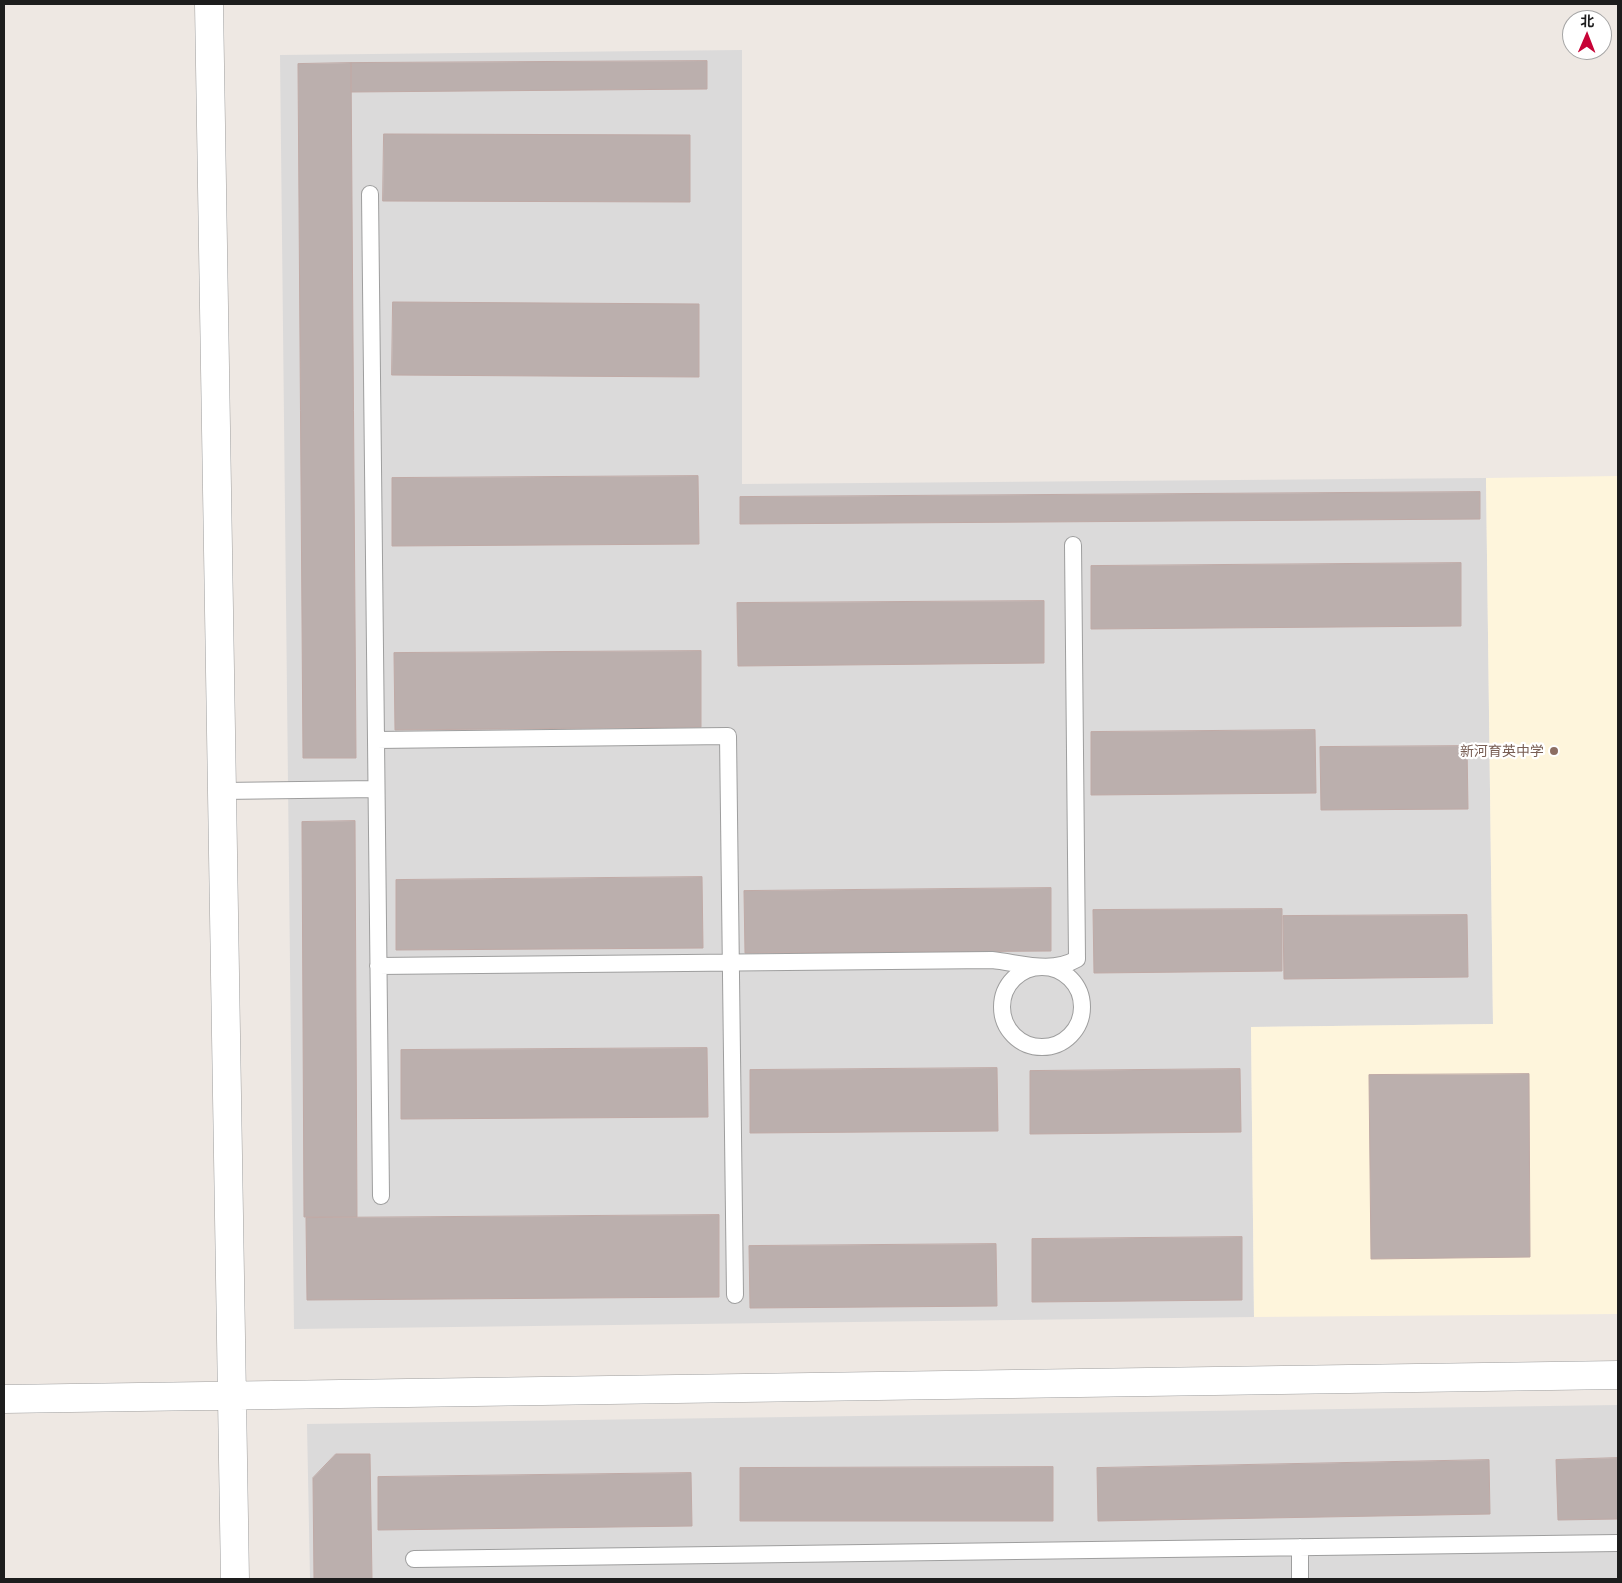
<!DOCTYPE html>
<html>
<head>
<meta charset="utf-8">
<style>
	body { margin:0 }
	#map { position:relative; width:1622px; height:1583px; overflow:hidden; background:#eee8e3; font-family:Lato,"Noto Sans SC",sans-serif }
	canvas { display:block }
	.frame { position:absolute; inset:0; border:5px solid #1d1d1d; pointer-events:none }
	.north { position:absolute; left:1562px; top:10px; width:50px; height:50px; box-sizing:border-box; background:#fff; border:1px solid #a5a5a5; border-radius:50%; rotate:1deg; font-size:14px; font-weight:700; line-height:20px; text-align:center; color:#1d1d1d }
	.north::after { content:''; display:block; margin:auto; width:18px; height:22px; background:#c70336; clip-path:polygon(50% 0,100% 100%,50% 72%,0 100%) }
</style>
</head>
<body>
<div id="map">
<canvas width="1622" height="1583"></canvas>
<div class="frame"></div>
<div class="north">北</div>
</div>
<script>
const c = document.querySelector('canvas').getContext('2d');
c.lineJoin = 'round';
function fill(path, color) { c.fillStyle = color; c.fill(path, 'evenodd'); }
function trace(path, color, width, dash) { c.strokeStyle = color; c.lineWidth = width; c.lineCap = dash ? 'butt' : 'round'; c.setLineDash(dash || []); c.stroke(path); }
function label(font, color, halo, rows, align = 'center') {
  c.font = font + ' Lato,"Noto Sans SC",sans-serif'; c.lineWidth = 4.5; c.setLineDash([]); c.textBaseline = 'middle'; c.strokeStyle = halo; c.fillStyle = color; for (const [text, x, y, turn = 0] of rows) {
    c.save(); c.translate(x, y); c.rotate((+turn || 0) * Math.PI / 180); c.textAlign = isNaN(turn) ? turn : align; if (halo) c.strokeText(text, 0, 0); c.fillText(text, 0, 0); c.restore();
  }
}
const residential = new Path2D(`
	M742,50v434l744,-6 7,546 -242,3 3,290 -960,12 -14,-1274z
	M1618,1405v174h-1308l-3,-155z`);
const education = new Path2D(`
	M1618,476v838l-364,3 -3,-290 242,-3 -7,-546z`);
const building = new Path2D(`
	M707,61v28l-356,3v-29z
	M351,63l5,695h-53l-5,-694z
	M384,134l306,1v67l-307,-1z
	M393,302l306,2v73l-307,-2z
	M698,476l1,68 -307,2v-68z
	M1480,492v27l-740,5v-27z
	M1461,563v63l-370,3v-63z
	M1044,601v62l-306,3 -1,-63z
	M701,651v76l-306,3 -1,-77z
	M1315,730l1,63 -225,2v-63z
	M1467,746l1,63 -147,1 -1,-63z
	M355,821l2,396h-53l-2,-395z
	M702,877l1,71 -307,2v-70z
	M1051,888v63l-306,2 -1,-62z
	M1282,909v62l-188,2 -1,-63z
	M1467,915l1,62 -184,2 -1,-63z
	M707,1048l1,69 -307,2v-69z
	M997,1068l1,63 -248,2v-63z
	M1240,1069l1,63 -211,2v-63z
	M1529,1074l1,183 -159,2 -2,-184z
	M719,1215v82l-412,3 -1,-82z
	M1242,1237v63l-210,2v-63z
	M996,1244l1,62 -247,2 -1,-62z
	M336,1454h34l2,125h-58l-1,-101z
	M1618,1458v61l-60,1 -2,-60z
	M1489,1460l1,54 -392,7 -1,-53z
	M1053,1467v54h-313v-53z
	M691,1473l1,53 -314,4v-53z`);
const service = new Path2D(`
	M370,194l11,1002
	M376,740l352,-4 7,559
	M222,791l154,-2
	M378,966l614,-6c29,3 59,14 85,-1l-4,-414
	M1002 1007a40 40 0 1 1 80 0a40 40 0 1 1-80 0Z
	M1300,1547v32
	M414,1559l1204,-16`);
const tertiary = new Path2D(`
	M209,4l26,1575
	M4,1399l1614,-24`);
const markers = [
	[1554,751,5,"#8d6e63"]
];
const educationNames = [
	["新河育英中学",1544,751]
];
fill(residential, '#dbdada');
fill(education, '#fef5dc');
fill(building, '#bbafad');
trace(building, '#c0aaa6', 1);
trace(service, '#9e9e9e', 18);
trace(tertiary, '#9e9e9e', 29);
trace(service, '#fff', 16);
trace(tertiary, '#fff', 28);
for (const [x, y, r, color] of markers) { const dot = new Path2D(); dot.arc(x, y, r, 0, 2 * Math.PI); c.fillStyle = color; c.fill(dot); trace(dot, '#fff', 2); }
label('14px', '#785e54', '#fff', educationNames, 'right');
</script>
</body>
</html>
